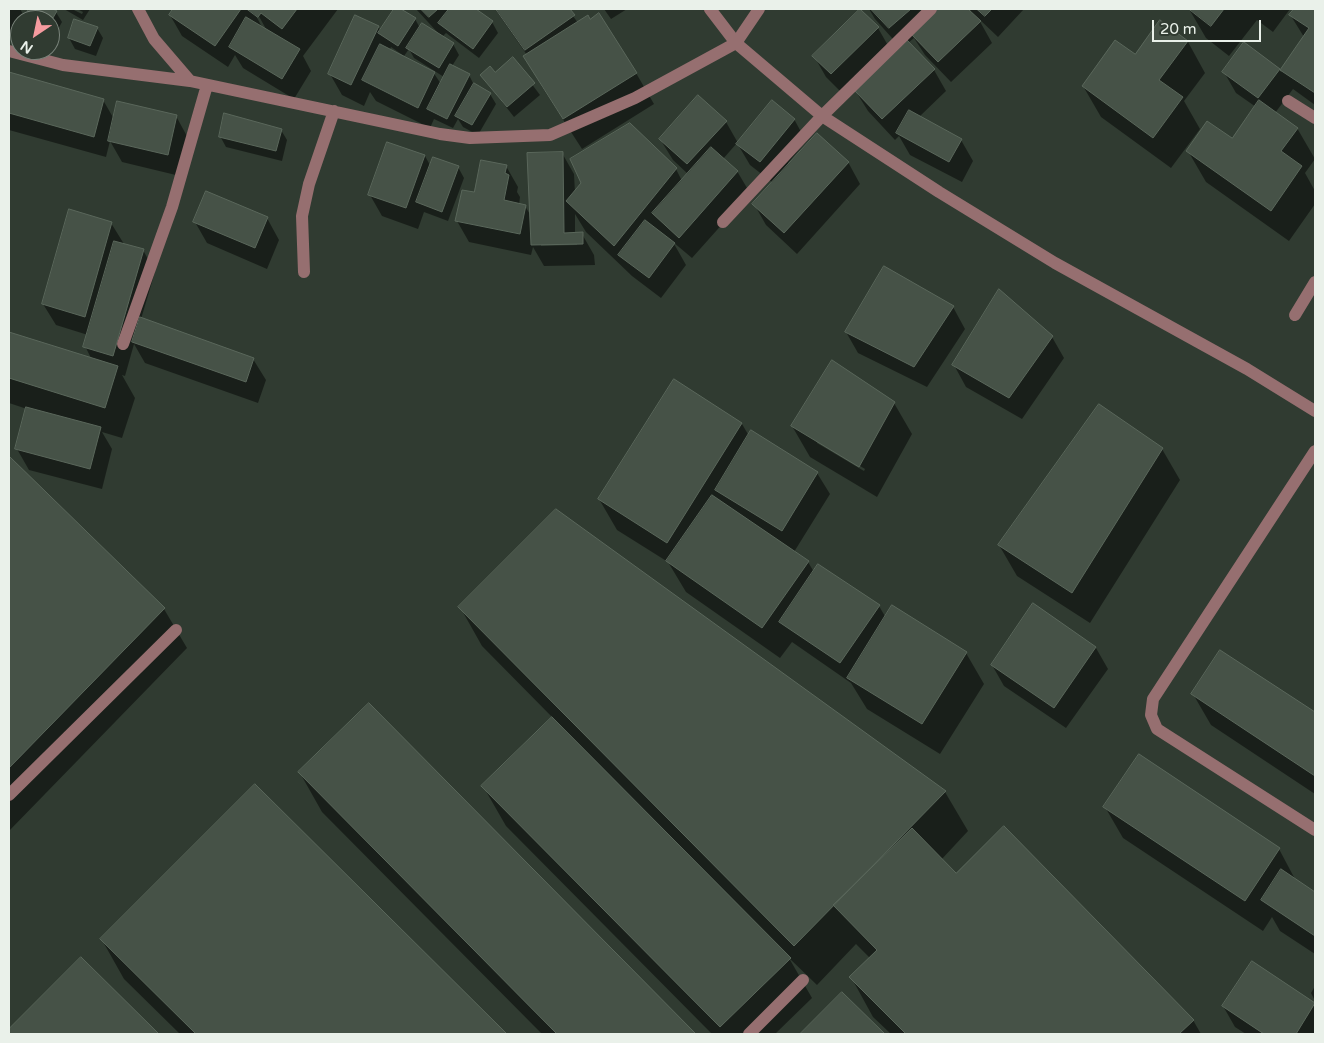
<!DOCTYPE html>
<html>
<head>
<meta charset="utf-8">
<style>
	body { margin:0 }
	#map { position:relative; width:1324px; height:1043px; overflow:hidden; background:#303b31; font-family:"Varela Round",sans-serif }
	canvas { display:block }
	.frame { position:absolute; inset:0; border:10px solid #eaf1ea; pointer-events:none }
	.north { position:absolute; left:10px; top:10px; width:50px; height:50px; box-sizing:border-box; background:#303b31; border:1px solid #7a847b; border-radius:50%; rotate:214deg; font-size:14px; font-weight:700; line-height:20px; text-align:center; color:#eaf1ea }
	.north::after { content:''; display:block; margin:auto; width:18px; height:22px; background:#f59b9f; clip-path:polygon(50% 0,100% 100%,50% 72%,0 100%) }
	.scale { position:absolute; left:1152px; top:20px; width:109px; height:22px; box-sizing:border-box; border:2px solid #eaf1ea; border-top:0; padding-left:6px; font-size:15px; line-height:18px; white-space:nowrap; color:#eaf1ea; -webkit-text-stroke:4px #303b31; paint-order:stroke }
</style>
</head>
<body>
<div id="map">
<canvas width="1324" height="1043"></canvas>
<div class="frame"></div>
<div class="north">N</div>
<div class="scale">20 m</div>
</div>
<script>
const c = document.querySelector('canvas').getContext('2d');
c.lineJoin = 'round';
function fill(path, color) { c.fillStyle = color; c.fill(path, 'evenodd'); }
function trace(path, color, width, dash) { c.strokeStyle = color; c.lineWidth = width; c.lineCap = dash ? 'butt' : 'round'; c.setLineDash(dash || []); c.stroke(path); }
const shadow = new Path2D(`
	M9,9h11l3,5 -12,23 -2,-2z
	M30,9h24l8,13 -12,22v-24h-26z
	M64,9h8l10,5 1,-2 -6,-3h13l-7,11z
	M174,9h164l-35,47 8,15 -17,28 -51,-31 -8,-13 -7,12 -46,-31 -12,-21zM256,11l10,18h-3l-9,-17z
	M396,9l19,10 5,9 19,6 -23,-25h58l18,13 6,11 -19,25 -33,-25 -4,4 11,7 6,11 -7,11 17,9 5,10 16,9 6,10 -18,31 -15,-8 -5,-8 -5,9 -19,-9 -4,9 -54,-27 -6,-9 -6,14 -22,-11 -12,-21 48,-47 3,4zM391,47l13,9 5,-7 5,9 30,19 -3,7 -8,-12 -44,-21z
	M495,9h73l10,14 58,50 18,31 -72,45 -40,-62 -17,-31 2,-1z
	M604,9h23l-16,10z
	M869,9h98l4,4 -1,-4h54l-26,28 -20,-19 14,25 -41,39 -26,-27 -11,-17 -6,5 26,27 12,21 -27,26 42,23 12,21 -11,21 -52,-27 -11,-19 -4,4 -27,-29 -13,-21 45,-43 -25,-28z
	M1189,9h101l-17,23 -16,-12 -28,36 -23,-18z
	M1295,9h20v96l-22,-16 -18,24 22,15 18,31 -10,14 10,18v13l-26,37 -83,-59 -18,-31 45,-11 23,-33 -20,-14 -12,-21 55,-3 2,3 23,-35 -13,-21z
	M97,28l6,10 -7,18 -21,-7 -6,-11z
	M878,28l12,21 -46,46 -18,-18 -12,-21z
	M1188,42l17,31 -21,28 16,28 -29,39 -70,-51 -18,-31 53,-30z
	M513,59l27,36 -26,22 -33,-42 14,-1z
	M9,74l94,26 11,19 62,-3 12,22 -8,38 -58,-14 -12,-21 -4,16 -97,-27z
	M794,119l12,22 -18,22 60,-1 12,22 -63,70 -31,-29 -12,-21 19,-21 -23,-18 -13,-22 -14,16 14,12 13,22 -58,65 -19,-16 13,23 -25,33 -29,-22 -46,-44 -11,-18v20h7l12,21 1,10 -51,1 -11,-19 -2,8 -62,-13 -12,-21 18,-28 31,-27 12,21 -1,5 3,5 -1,8 6,1 6,10 31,-63 12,21 1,19 101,-24 6,12 6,-7 -15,-14 -13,-21 66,-17 12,21zM577,243v2l-36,1v-2z
	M281,130l6,10 -5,21 -56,-14 -6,-11z
	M388,144l37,12 6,11h27l6,11 -16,43 -24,-9 -6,17 -36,-13 -12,-21z
	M267,218l12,22 -12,29 -60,-26 -12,-21z
	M111,223l13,21 19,6 12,22 -14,47 112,40 13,21 -8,23 -113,-40 -11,-19 -9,32 -3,-1 13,23 -13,40 -20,-6 10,17 -10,40 -73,-19 -12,-21 10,-40 -18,-6v-70l83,27 -7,-14 3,-11 -32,-10 -13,-21z
	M953,307l12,22 -38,58 -69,-34 -12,-21z
	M1052,337l12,21 -42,61 -56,-32 -12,-22z
	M894,403l18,31 -35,63 -67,-40 -18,-31zM817,440l48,29 -1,2 -47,-28z
	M742,424l7,12 68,37 13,21 -36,58 14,10 6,10 65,34 7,12 80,35 18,31 -44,70 -73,-45 -16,-26 -59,-41 -12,16 -94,-66 -18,-30 -51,-32 -18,-31z
	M1162,449l18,31 -90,143 -73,-47 -18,-31z
	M9,457l155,152 23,39 -178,183z
	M557,511l388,281 23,39 -27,29 15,15 237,145 8,14h-310l-18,-17 -22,-40 19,-19 -14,-14 -39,41 -28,-27 23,40 -37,36h-63l-206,-208 -23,-40 70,-68 -71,-72 -22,-39z
	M1033,605l63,43 12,21 -42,59 -62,-42 -12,-21z
	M1221,651l94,63v80l-104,-69 -18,-31z
	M369,705l325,329h-152l-220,-222 -22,-39z
	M255,786l251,248h-326l-56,-55 -22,-39z
	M1105,807l174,42 17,32 19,13v60l-35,-23 -8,-14 -9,14 -140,-93z
	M81,959l76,75h-148v-3z
	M1252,963l63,42v29h-69l-11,-7 -12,-21z
	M1315,986v15l-4,-8z
	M842,994l41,40h-81z`);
const building = new Path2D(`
	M29,9h24l4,2 -7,12v-3h-27z
	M173,9h68l-26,37 -46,-31z
	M247,9h50l-15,20 -21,-16 -3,4z
	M394,9h7l15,9 -18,28 -20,-13z
	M421,9h17l-9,8z
	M449,9h27l17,12 -20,28 -35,-26z
	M496,9h74l5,6 -50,35z
	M860,9l19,18 -48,47 -19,-18z
	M871,9h40l-22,19z
	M937,9h31l13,12 -43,41 -27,-28z
	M977,9h15l-7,7z
	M1189,9h35l-13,17z
	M1294,9h21v84l-35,-23 29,-42 -20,-13z
	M599,13l38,60 -74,46 -40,-63 65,-41 2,4z
	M355,15l24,11 -28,59 -23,-11z
	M246,17l54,32 -18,30 -53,-32z
	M74,19l24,8 -8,19 -22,-8z
	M1160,20l28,21 -29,39 24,17 -30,41 -71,-52 33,-46 20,14z
	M422,23l32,20 -15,25 -33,-20z
	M906,39l29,30 -53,50 -28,-29z
	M1244,42l36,27 -22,29 -36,-26z
	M380,44l55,28 -17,36 -56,-28z
	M513,57l22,26 -28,24 -27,-32 10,-9 5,6z
	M450,64l20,10 -23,45 -20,-10z
	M9,72l95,27 -10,38 -85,-24z
	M474,83l17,10 -19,32 -17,-9z
	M698,95l29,26 -40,43 -28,-25z
	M772,100l23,19 -35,43 -24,-18z
	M1259,100l39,28 -17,23 21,15 -31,45 -85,-60 21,-30 25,17z
	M117,101l60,14 -9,40 -60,-14z
	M909,110l53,29 -13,23 -53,-29z
	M224,113l58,16 -6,22 -57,-14z
	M630,123l47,45 -63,78 -48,-45 15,-18 -11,-24z
	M817,133l32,29 -65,71 -32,-29z
	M387,142l38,13 -19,53 -38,-13z
	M711,147l27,24 -59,67 -27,-25z
	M563,152l1,81 19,-1v12l-52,1 -4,-92z
	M433,157l26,9 -17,46 -26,-10z
	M481,160l26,5 -2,8 4,2 -5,25 22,5 -6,29 -65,-13 7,-31 12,2z
	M206,191l62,26 -13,31 -62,-26z
	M69,209l43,13 -27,95 -43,-13z
	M645,220l30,23 -26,35 -31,-23z
	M114,241l30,8 -31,107 -30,-9z
	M884,266l70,40 -40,61 -69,-35z
	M999,289l54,47 -44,62 -57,-33z
	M140,317l114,41 -8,24 -114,-40z
	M9,332l109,34 -13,42 -96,-30z
	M832,360l63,42 -36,65 -68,-41z
	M674,379l68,44 -75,120 -69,-44z
	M1099,404l64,44 -91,145 -74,-48z
	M26,407l75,20 -11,42 -75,-20z
	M751,430l67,42 -36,59 -67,-41z
	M9,456l156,152 -156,160z
	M712,495l97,66 -47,67 -96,-67z
	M556,509l390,282 -152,155 -336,-339z
	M818,564l62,41 -40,58 -61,-41z
	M1033,603l63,44 -42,61 -63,-43z
	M892,605l75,47 -45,72 -75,-46z
	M1220,650l95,62v64l-124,-82z
	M369,703l327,331h-139l-259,-262z
	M552,717l239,241 -71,69 -239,-241z
	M1139,754l141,94 -35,53 -142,-94z
	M255,784l252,250h-311l-96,-95z
	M1004,826l190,194 -15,14h-273l-57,-57 28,-27 -44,-45 79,-77 44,45z
	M1281,869l34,23v44l-54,-36z
	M81,957l78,77h-150v-5z
	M1252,961l63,42 -19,31h-32l-42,-28z
	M842,992l43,42h-85z`);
const minor = new Path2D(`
	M138,9l16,30 36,42
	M710,9l26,34 86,73 117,76 116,71 192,106 68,42
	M9,51l54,14 127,16 250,53 30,4 80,-3 85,-37 101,-55 23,-34
	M1288,101l27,17
	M723,222l99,-106 109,-107
	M304,272l-2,-56 7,-32 25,-73
	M1295,315l20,-33
	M123,344l49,-137 35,-122
	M1315,451l-162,248 -2,16 6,14 158,101
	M9,795l167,-165
	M749,1034l54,-54`);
fill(shadow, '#0007');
fill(building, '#465247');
trace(building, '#5a675b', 1);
trace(minor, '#966f70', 12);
</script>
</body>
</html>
